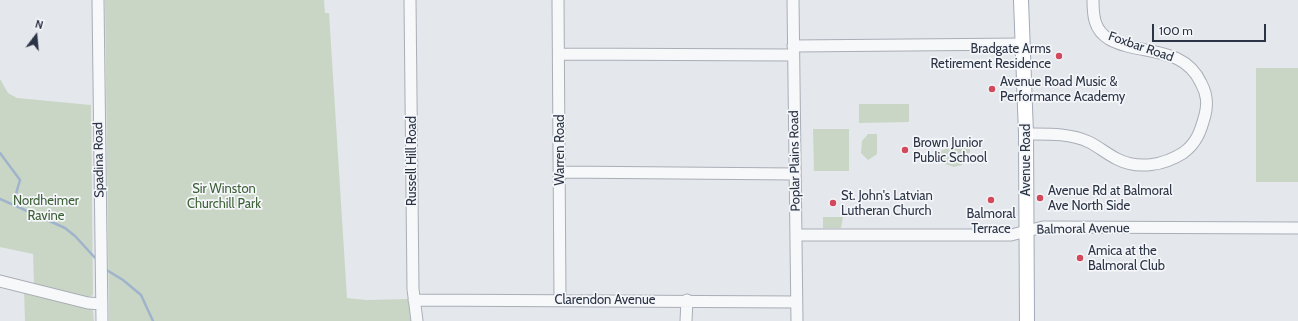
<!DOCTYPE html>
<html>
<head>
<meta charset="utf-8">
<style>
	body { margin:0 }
	#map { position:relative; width:1298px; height:321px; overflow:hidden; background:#e4e7ec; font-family:Cabin,sans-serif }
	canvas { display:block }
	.north { position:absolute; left:16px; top:16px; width:40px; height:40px; -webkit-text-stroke:3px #f4f6f9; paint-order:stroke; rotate:16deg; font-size:11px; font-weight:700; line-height:16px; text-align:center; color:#2b3445 }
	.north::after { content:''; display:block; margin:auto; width:14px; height:18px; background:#2b3445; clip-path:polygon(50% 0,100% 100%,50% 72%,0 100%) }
	.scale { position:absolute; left:1152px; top:24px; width:114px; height:18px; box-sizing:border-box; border:2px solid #2b3445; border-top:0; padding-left:5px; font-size:12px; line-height:14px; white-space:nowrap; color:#2b3445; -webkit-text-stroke:3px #f4f6f9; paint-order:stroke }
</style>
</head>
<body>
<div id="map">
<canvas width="1298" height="321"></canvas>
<div class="north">N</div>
<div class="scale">100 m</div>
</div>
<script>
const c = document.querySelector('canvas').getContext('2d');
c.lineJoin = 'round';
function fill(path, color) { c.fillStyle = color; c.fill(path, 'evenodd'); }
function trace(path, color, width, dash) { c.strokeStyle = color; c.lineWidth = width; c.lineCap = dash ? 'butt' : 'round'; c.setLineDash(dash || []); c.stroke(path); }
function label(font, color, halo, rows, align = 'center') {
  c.font = font + ' Cabin,sans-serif'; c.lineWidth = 3.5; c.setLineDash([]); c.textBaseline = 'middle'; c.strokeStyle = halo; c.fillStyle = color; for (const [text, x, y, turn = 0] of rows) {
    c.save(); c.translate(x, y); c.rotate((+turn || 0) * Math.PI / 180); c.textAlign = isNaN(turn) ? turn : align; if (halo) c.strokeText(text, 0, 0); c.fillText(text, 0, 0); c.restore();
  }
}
const green = new Path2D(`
	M105,0h219l1,13h4l18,285 19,2 42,-1 3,22h-302z
	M1256,68h42v114h-42z
	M0,79l8,14 9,5 74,7 2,189 -3,4 -56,-14 -1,-30 -33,-7z
	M859,104h50v18l-50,1z
	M813,129h36v42h-35z
	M868,134h9v20l-9,6 -7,-7 1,-12z
	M951,147l15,1 4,1v3l-3,3 -5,10 -8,2 -12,-4 1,-6 -4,-2 1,-4z
	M823,217h20l-2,11h-18z
	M24,289l67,20 2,2 1,10h-69z`);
const stream = new Path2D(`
	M0,153l20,27 -7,24
	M0,199l65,29 10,8 22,24
	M105,269l18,11 18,15 12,26`);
const minor = new Path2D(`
	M98,0l4,321
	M410,0l3,289 4,32
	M558,0l2,299
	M793,0l4,321
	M793,46l229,-2
	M559,54l234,1
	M1026,134c21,0 44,-1 63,8 10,5 18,12 28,17 22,11 47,6 66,-6 14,-10 18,-23 22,-38 3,-12 2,-21 -4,-32 -18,-39 -62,-27 -92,-44 -15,-9 -16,-23 -16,-39
	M560,172l235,2
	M796,235h215l32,-8 255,1
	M0,281l88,22 14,1
	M414,300l382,2
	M686,321l1,-21`);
const major = new Path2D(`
	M1021,0l5,134 1,187`);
const markers = [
	[1059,56,4,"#d1495b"],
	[992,89,4,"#d1495b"],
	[905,150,4,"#d1495b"],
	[1040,198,4,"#d1495b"],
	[991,200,4,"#d1495b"],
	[833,203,4,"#d1495b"],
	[1080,258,4,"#d1495b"]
];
const streetNames = [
	["Foxbar Road",1141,47,19],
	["Warren Road",560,150,-90],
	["Spadina Road",99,160,-91],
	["Avenue Road",1026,160,-90],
	["Russell Hill Road",412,161,-90],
	["Poplar Plains Road",795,161,-91],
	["Balmoral Avenue",1083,229,-1],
	["Clarendon Avenue",605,300]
];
const poiNames = [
	["Bradgate Arms",1051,49,"right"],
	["Retirement Residence",1051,64,"right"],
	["Avenue Road Music &",1000,82],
	["Performance Academy",1000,97],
	["Brown Junior",913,143],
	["Public School",913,158],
	["Avenue Rd at Balmoral",1048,191],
	["Ave North Side",1048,206],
	["St. John's Latvian",841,196],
	["Lutheran Church",841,211],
	["Balmoral",991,214,"center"],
	["Terrace",991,229,"center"],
	["Amica at the",1088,251],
	["Balmoral Club",1088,266]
];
const parkNames = [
	["Sir Winston",224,189],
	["Churchill Park",224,204],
	["Nordheimer",46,201],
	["Ravine",46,216]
];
fill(green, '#c9d6c5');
trace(stream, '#9fb4cc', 2.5);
trace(minor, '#a9aeb7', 13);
trace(major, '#a3abb8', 16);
trace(minor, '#f7f8fa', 11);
trace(major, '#fff', 14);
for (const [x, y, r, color] of markers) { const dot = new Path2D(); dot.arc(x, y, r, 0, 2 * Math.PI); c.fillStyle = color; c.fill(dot); trace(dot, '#f4f6f9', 1.5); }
label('13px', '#2b3445', '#f4f6f9', streetNames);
label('13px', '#2b3445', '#f4f6f9', poiNames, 'left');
label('13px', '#3f6138', '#f4f6f9', parkNames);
</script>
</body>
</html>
